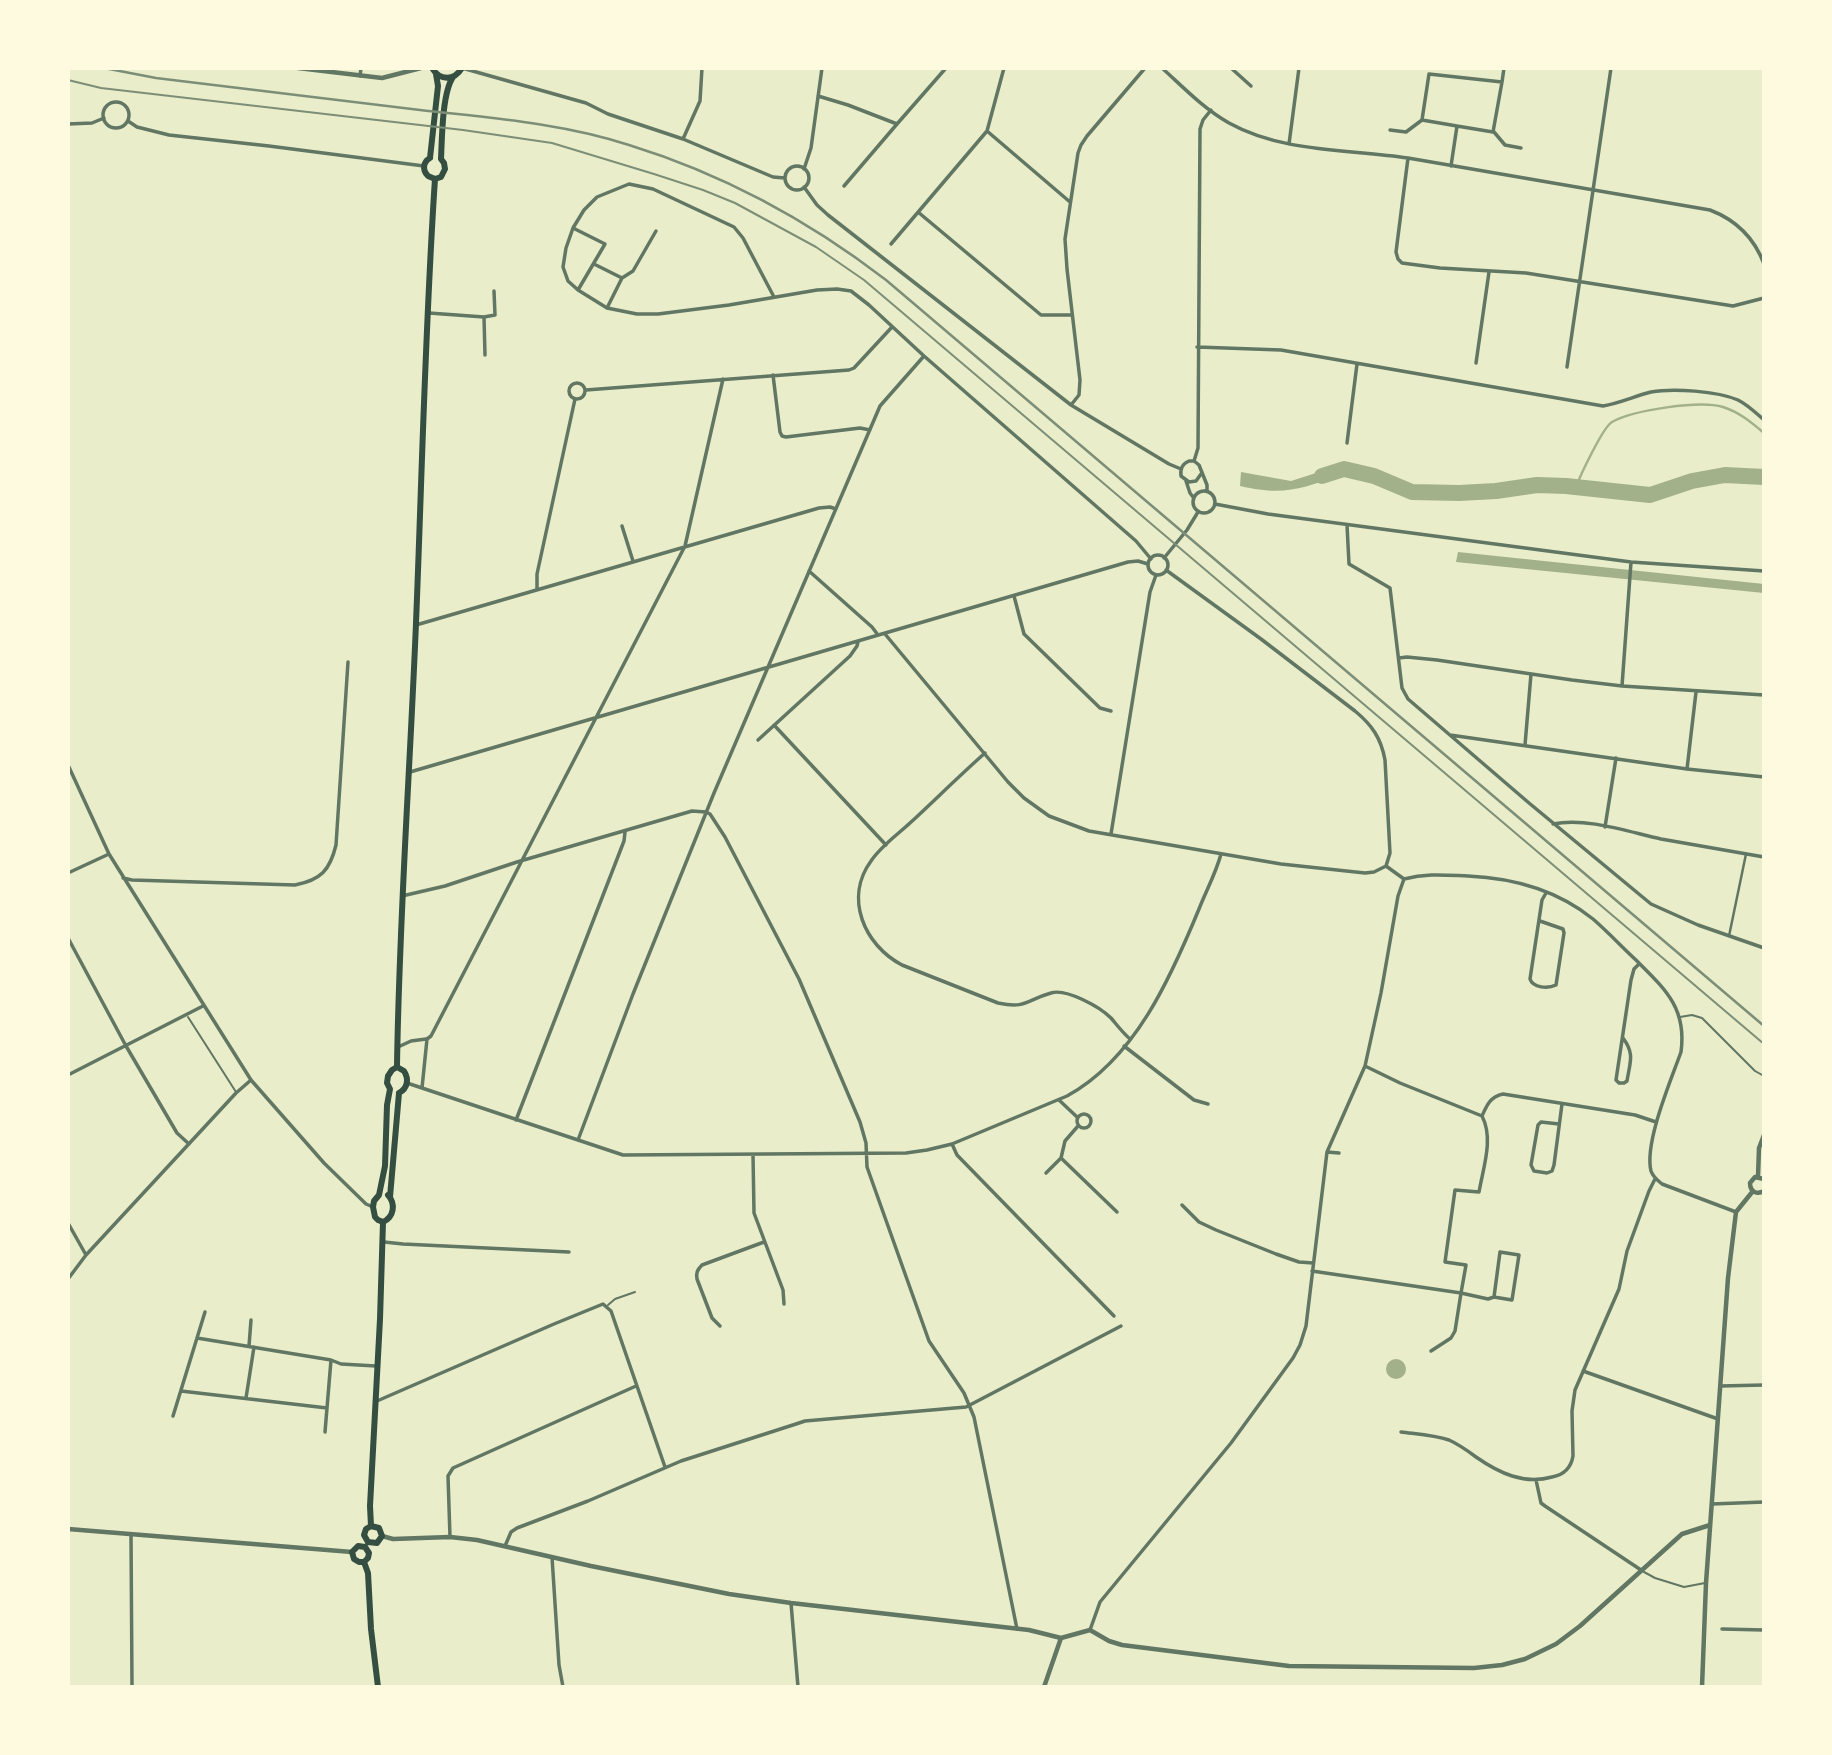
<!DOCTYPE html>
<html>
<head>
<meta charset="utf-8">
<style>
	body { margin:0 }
	#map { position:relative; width:1832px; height:1755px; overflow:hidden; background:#e9edc9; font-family:"IBM Plex Sans",sans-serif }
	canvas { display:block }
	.frame { position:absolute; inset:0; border:70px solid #fefae0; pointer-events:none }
</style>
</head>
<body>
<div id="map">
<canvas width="1832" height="1755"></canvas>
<div class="frame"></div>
</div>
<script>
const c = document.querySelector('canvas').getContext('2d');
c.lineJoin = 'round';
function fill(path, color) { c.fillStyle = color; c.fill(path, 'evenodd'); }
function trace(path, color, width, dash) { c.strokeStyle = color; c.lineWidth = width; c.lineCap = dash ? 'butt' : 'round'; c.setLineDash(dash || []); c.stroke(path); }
const water = new Path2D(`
	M1341,465v10c-40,14 -58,21 -101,11l1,-14 50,9z
	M1458,552l306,32v9l-308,-31z
	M1386 1369a10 10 0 1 1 20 0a10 10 0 1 1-20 0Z`);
const stream = new Path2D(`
	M1576,487c4,-11 27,-60 36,-65 21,-12 88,-22 111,-15 16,5 28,15 41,26`);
const river = new Path2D(`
	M1322,476l22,-7 30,7 38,16 47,1 37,-2 41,-6 29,1 84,9 42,-14 33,-6 39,2`);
const service = new Path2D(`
	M188,1017l48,75
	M1680,1017l12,-2 10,3 53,53 9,5
	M608,1305l7,-6 20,-7
	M1644,1572l11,6 29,9 21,-4`);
const pedestrian = new Path2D(`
	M1729,936l17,-82`);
const minor = new Path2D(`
	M462,68l124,35 22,11 75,25 90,38 12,1
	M1162,68c21,19 42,41 67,55 54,30 120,26 179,35l302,52c26,10 44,27 54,54
	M1231,68l20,18
	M360,76l1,-8
	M1502,82l2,-14
	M818,96l30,9 49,19 49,-56
	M103 115a13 13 0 1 1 26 0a13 13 0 1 1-26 0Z
	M128,121l9,6 32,8 100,11 155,20
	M68,124l24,-1 12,-5
	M1390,130l16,2 16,-12
	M987,131l83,71
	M1494,132l11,13 16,3
	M683,139l17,-38 2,-33
	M1289,144l10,-76
	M1408,158l-12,94 2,7 4,4 38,5 86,5 207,33 31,-8
	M1451,166l6,-40 -35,-6 7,-46 73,8 -9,50 -36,-6
	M785 178a12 12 0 1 1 24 0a12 12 0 1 1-24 0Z
	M804,169l7,-21 11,-80
	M844,186l53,-62
	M804,187l13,18 11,10 243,190 98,59 12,5
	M918,212l123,103h31
	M573,228l32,16 -27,46
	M891,244l96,-113 17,-63
	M594,264l28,14
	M774,297l-31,-59 -9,-11 -81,-38 -24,-5 -32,13 -13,13 -11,18 -7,20 -3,19 5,14 10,9 29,18 30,6h21l71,-9 88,-15 20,-1 14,2 18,14 55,51 212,185 15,18
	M607,308l15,-30 11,-7 23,-40
	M429,313l55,4 11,-2 -1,-24
	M484,317l1,38
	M1197,347l84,3 322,56c17,-3 32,-10 48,-14 22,-4 66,-1 87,8 10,5 18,13 26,20
	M1476,363l13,-91
	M1567,367l44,-299
	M773,375l7,57 2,4 4,1 74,-9 10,2
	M569 391a8 8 0 1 1 16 0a8 8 0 1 1-16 0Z
	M586,390l263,-20 5,-2 38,-41
	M1071,405l8,-10 1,-15 -13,-111 -2,-30 13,-86 3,-8 6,-9 58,-68
	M1347,443l10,-79
	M1194,461l4,-13 2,-319 3,-9 8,-10
	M1201,474l-5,7 -7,1 -8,-6c-1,-7 1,-12 8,-15h5l5,4 8,20v6
	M1186,481l4,12 3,4
	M1193 502a11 11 0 1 1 22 0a11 11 0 1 1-22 0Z
	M1215,504l53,10 363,48 133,9
	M1347,525l2,39 41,24 12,100 6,11 121,104 122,101 47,21 66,23
	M622,526l11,35
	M1148 565a10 10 0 1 1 20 0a10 10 0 1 1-20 0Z
	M1164,558l23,-28 11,-18
	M1166,570l95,69 94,72c17,14 26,27 30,49l5,93 -4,13
	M809,571l63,56 6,8
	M537,589v-15l38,-175
	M1014,596l10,38 76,74 11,3
	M416,625l403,-117 11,-1 6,2
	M885,634l123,148 16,16 25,18 40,15 192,33 84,9 9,-1 12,-6
	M1399,658l8,-1 30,3 135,20 50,6 142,9
	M1622,686l9,-124
	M774,725l112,120
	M1450,735l237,34 77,8
	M758,740l92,-84 7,-10 1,-4
	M1525,745l6,-71
	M985,753c-26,23 -50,47 -75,70 -13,12 -29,23 -39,38 -27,37 -7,84 31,104l96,38c29,6 28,-3 53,-10 15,-5 49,14 60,25 6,7 11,14 19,21
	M68,765l41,89 142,226 73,83 42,41 7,3
	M1687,769l9,-77
	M410,772l718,-210 10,-1 10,3
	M706,812l4,2 15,23 74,142 61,143 6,21 1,24 62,174 35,52 10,24 43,212
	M1553,824c33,-7 76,8 108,15 34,6 69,12 103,18
	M1605,827l11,-69
	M1111,834l39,-242 6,-17
	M1386,866l18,13
	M68,873l41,-19
	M123,878l9,2 163,5c26,-5 35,-15 41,-40l12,-183
	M1404,879c23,-6 40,-4 64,-3 45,2 89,14 125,43 15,13 29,28 43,41 29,29 51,48 45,92 -10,28 -37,91 -30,119 2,6 6,9 11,13l74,28
	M402,896l43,-10 72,-24 175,-51 14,1
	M1540,921l23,8 1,4 -8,52c-8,4 -23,3 -26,-6l12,-79 4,-7
	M68,938l58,108 51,87 12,11
	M1623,1038c12,16 7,24 4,43l-3,2h-5l-3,-3 15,-100 3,-11 5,-5
	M1124,1046l70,54 14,4
	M398,1047l13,-6 15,-2
	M1365,1066l35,17 82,33c5,-11 8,-19 21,-22l132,21 21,7
	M68,1075l135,-69
	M407,1083l216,72 283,-2 21,-3 25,-6 115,-48c68,-37 104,-119 132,-187 7,-18 17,-36 22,-55
	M422,1088l5,-49 4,-3 254,-490 38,-167
	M1059,1100l18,17
	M1077 1121a7 7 0 1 1 14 0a7 7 0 1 1-14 0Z
	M516,1120l108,-279 1,-9
	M1559,1124l-18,-2 -3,3 -7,40 3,6 13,2 5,-2 2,-6 8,-61
	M1078,1126l-13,15 -4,17 56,54
	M578,1140l55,-146 81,-201 166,-387 44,-50
	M952,1144l5,11 157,161
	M1327,1152l12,1
	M753,1155l1,58 29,77 1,14
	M1046,1173l15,-15
	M1182,1205l17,17 17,8 60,24 23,8 14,1
	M68,1223l18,32
	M384,1242l19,2 166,8
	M1312,1271l149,22 5,-28 -21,-3 10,-72 24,2c4,-24 15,-53 3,-76
	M68,1279l18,-24 150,-162 15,-13
	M720,1326l-8,-8 -15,-39c-1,-6 0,-9 5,-14l62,-23
	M197,1338l8,-26
	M249,1346l2,-26
	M1431,1351l20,-13 4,-7 6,-38 27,6 6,-2 18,3 7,-45 -19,-3 -6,45
	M1583,1371l135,48
	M1720,1386l44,-1
	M181,1391l146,17 4,-48
	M246,1398l8,-51
	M377,1401l177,-77 49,-20 8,7 54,156
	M173,1416l24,-78 134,22 10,4 35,2
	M325,1432l2,-24
	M1401,1432c15,2 33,3 48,8 9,4 19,11 27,17 23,16 48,28 76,20 11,-2 19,-9 21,-21l-1,-45 3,-21 44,-101 8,-38 22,-60 6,-12
	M1536,1480l5,23 4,3 96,64
	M1712,1504l52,-2
	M131,1535l1,152
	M450,1537l-2,-61 5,-8 183,-82
	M505,1546l6,-14 6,-4 71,-27 93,-40 115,-37 9,-3 161,-14 155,-81
	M552,1557l7,108 4,22
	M791,1603l7,84
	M1722,1629l42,1
	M1090,1630l10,-28 131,-159 62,-85 7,-13 6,-19 21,-174 38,-86 16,-73 17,-97 6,-17`);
const tertiary = new Path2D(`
	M298,68l84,10 39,-10
	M1758,1177l1,-29 5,-13
	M1764,1179l-9,-2 -5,6c0,9 7,12 14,8
	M68,1529l284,23
	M382,1536l11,3 57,-2 27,3 114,26 138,28 62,9 238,27 32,8 29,-8 19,11 13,4 167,21 185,2 28,-3 23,-6 31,-15 24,-18 102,-92 28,-9
	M1044,1687l17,-49
	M1702,1687l4,-104 22,-305 8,-66 17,-21`);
const primary = new Path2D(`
	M432,68c8,13 22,13 30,0
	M430,158l8,-72 -2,-12
	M430,158c-7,4 -8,12 -2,18l7,3
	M435,179l6,-2 4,-8 -1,-6 -3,-4c1,-20 1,-66 12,-82
	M397,1067c2,-148 13,-296 19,-444 6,-148 9,-296 19,-444
	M397,1067l7,4c5,8 4,17 -5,22
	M390,1197l9,-104
	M383,1222l-5,-2 -3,-3 -2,-10 1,-6 5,-6 6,-29 2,-61 3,-16 -3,-6 1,-7 4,-6 5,-3
	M383,1222c11,-5 13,-18 5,-27
	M371,1526l-1,-20 10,-187 3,-97
	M368,1542l9,1 5,-7 -3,-8 -8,-2
	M368,1542l-4,-7 2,-6 5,-3
	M364,1562l4,11 3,56 7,58
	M364,1562h-5l-5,-3 -2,-7 6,-6 7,1
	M364,1562l4,-4 1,-5 -4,-6`);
const tram = new Path2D(`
	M68,80l33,8 362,42 89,13 102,31 49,16 32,13 81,44 48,33 900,764`);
const rail = new Path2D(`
	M104,68l52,10c88,11 176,21 264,32 70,8 142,13 209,35 94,29 179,75 257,135l878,746`);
fill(water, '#a3b18a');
trace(stream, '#a3b18a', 2.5);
trace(river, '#a3b18a', 16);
trace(service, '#617663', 2);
trace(pedestrian, '#617663', 2.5);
trace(minor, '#617663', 3.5);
trace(tertiary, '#617663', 4.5);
trace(primary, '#344e41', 6);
trace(tram, '#7c8e77', 2);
trace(rail, '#7c8e77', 2.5);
</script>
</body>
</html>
